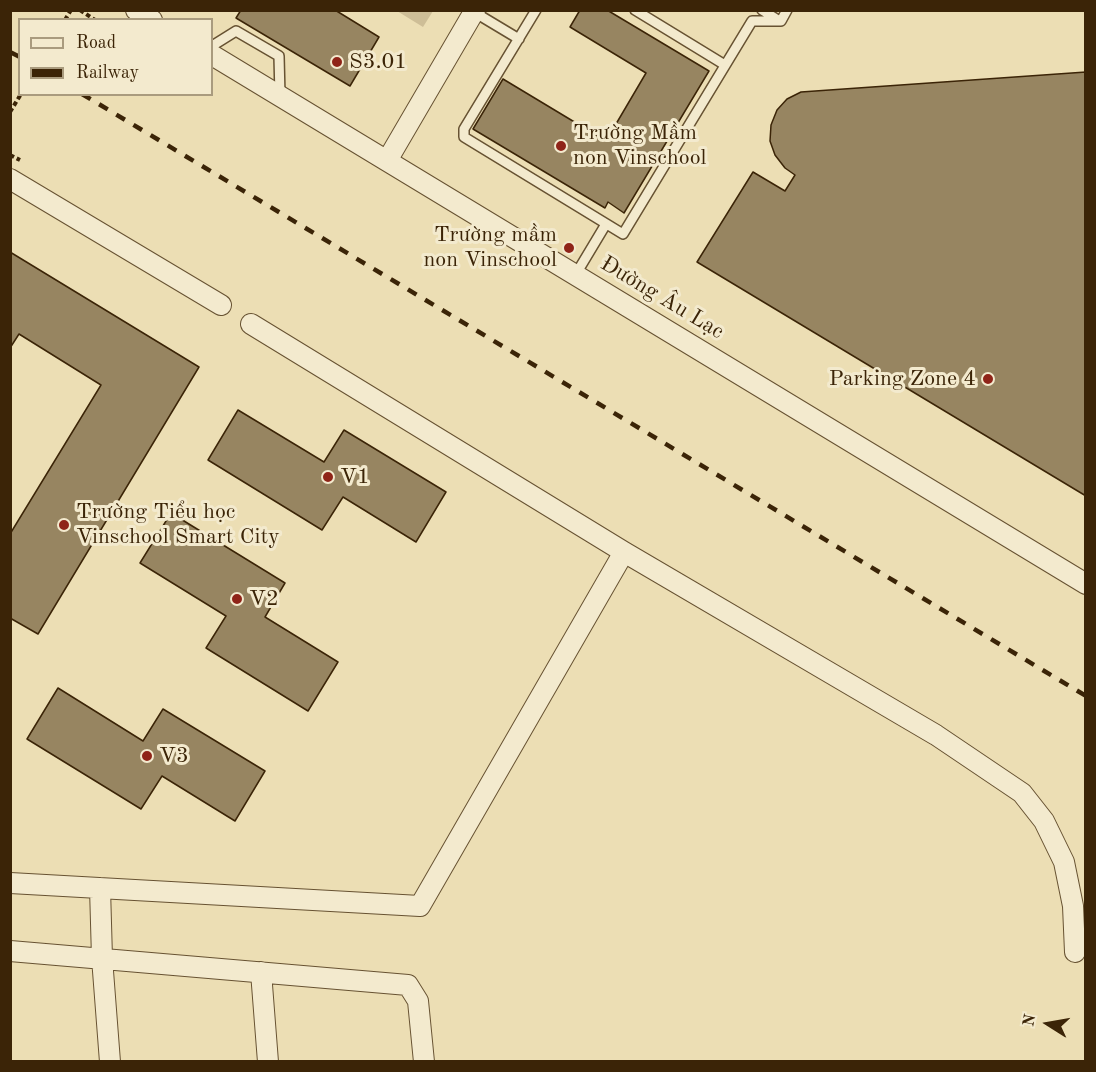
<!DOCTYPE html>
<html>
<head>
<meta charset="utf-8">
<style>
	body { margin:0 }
	#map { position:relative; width:1096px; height:1072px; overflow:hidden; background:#ecdeb4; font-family:"Old Standard TT",serif }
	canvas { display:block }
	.frame { position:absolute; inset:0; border:12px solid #3b2407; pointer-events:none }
	.legend { position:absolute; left:18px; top:18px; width:195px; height:78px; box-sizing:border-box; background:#f3eace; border:2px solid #a99b7e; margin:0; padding:8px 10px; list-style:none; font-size:18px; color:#3b2407 }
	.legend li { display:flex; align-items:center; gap:12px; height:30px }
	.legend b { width:30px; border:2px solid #a99b7e }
	.north { position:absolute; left:1018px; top:994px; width:60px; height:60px; -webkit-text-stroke:4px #f3eace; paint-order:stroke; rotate:281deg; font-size:16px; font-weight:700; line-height:24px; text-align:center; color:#3b2407 }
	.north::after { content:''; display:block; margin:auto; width:21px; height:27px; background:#3b2407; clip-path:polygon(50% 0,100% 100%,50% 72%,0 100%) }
</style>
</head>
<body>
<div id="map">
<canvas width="1096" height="1072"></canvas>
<div class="frame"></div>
<ul class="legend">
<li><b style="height:8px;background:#f3eace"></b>Road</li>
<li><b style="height:8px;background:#3b2407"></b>Railway</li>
</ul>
<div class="north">N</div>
</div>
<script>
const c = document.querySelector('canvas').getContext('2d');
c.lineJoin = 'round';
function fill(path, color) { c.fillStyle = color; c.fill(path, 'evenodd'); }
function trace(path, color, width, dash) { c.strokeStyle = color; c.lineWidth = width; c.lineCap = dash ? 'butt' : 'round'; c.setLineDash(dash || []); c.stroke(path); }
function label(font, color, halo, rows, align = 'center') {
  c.font = font + ' "Old Standard TT",serif'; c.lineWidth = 6; c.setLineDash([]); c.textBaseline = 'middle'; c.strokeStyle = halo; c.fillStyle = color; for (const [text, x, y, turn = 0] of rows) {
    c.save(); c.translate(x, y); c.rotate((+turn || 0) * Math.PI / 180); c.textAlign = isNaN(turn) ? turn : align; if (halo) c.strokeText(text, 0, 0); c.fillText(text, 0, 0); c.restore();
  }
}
const green = new Path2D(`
	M397,11h36l-10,16z`);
const building = new Path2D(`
	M241,10h94l44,27 -29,49 -114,-68z
	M580,10h27l102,61 -85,142 -16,-11 -3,6 -132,-79 30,-50 103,62 40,-68 -76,-46z
	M1086,72v424l-389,-234 56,-90 32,19 10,-16 -10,-7 -10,-13 -5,-14 1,-16 6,-15 10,-11 14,-7z
	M10,252l189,115 -161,267 -28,-16v-84l91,-149 -82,-51 -9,14z
	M238,410l86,52 20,-32 102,62 -30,50 -73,-45 -21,33 -114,-70z
	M171,513l114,70 -20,34 73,45 -30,49 -102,-63 20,-32 -86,-53z
	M58,688l85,53 20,-32 102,62 -30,50 -73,-45 -21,33 -114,-70z`);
const path = new Path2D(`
	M80,10l15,10
	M65,20l6,-10
	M10,112l11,-18
	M10,155l10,5`);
const lane = new Path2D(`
	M536,10l-72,119v8l159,97 129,-213h29l6,-11
	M635,10l90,55
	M762,10l16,10
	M474,12l45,27
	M212,46l24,-15 43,25 1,40
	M576,274l30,-50`);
const street = new Path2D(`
	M136,10l16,10
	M212,55l874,529
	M388,159l87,-149
	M10,179l211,126
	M251,324l373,228 312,183 86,58 22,28 20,41 9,44 2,46
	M10,883l410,23 204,-354
	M100,888l2,70 8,104
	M10,951l398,34 10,16 6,61
	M261,972l7,90`);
const rail = new Path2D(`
	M10,52l10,5
	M82,94l1004,602`);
const markers = [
	[337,62,6,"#8f2418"],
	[561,146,6,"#8f2418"],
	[569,248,6,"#8f2418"],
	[988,379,6,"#8f2418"],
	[328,477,6,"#8f2418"],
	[64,525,6,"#8f2418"],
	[237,599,6,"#8f2418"],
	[147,756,6,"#8f2418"]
];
const poiNames = [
	["S3.01",349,62],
	["Trường Mầm",573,133],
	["non Vinschool",573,158],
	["Trường mầm",557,235,"right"],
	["non Vinschool",557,260,"right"],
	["Parking Zone 4",976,379,"right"],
	["V1",340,477],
	["Trường Tiểu học",76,512],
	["Vinschool Smart City",76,537],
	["V2",249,599],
	["V3",159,756]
];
const streetNames = [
	["Đường Âu Lạc",662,298,31]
];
fill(green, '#cebe97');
fill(building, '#978561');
trace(building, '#3b2407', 1.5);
trace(lane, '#675232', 12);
trace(street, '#675232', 22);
trace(path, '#3b2407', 4, [4.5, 3]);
trace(lane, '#f3eace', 9);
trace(street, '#f3eace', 20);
trace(rail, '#3b2407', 4.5, [10, 10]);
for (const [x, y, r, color] of markers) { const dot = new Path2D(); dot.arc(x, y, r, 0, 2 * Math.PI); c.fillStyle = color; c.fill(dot); trace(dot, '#f3eace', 2); }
label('22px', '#3b2407', '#f3eace', poiNames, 'left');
label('22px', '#3b2407', '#f3eace', streetNames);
</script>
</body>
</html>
